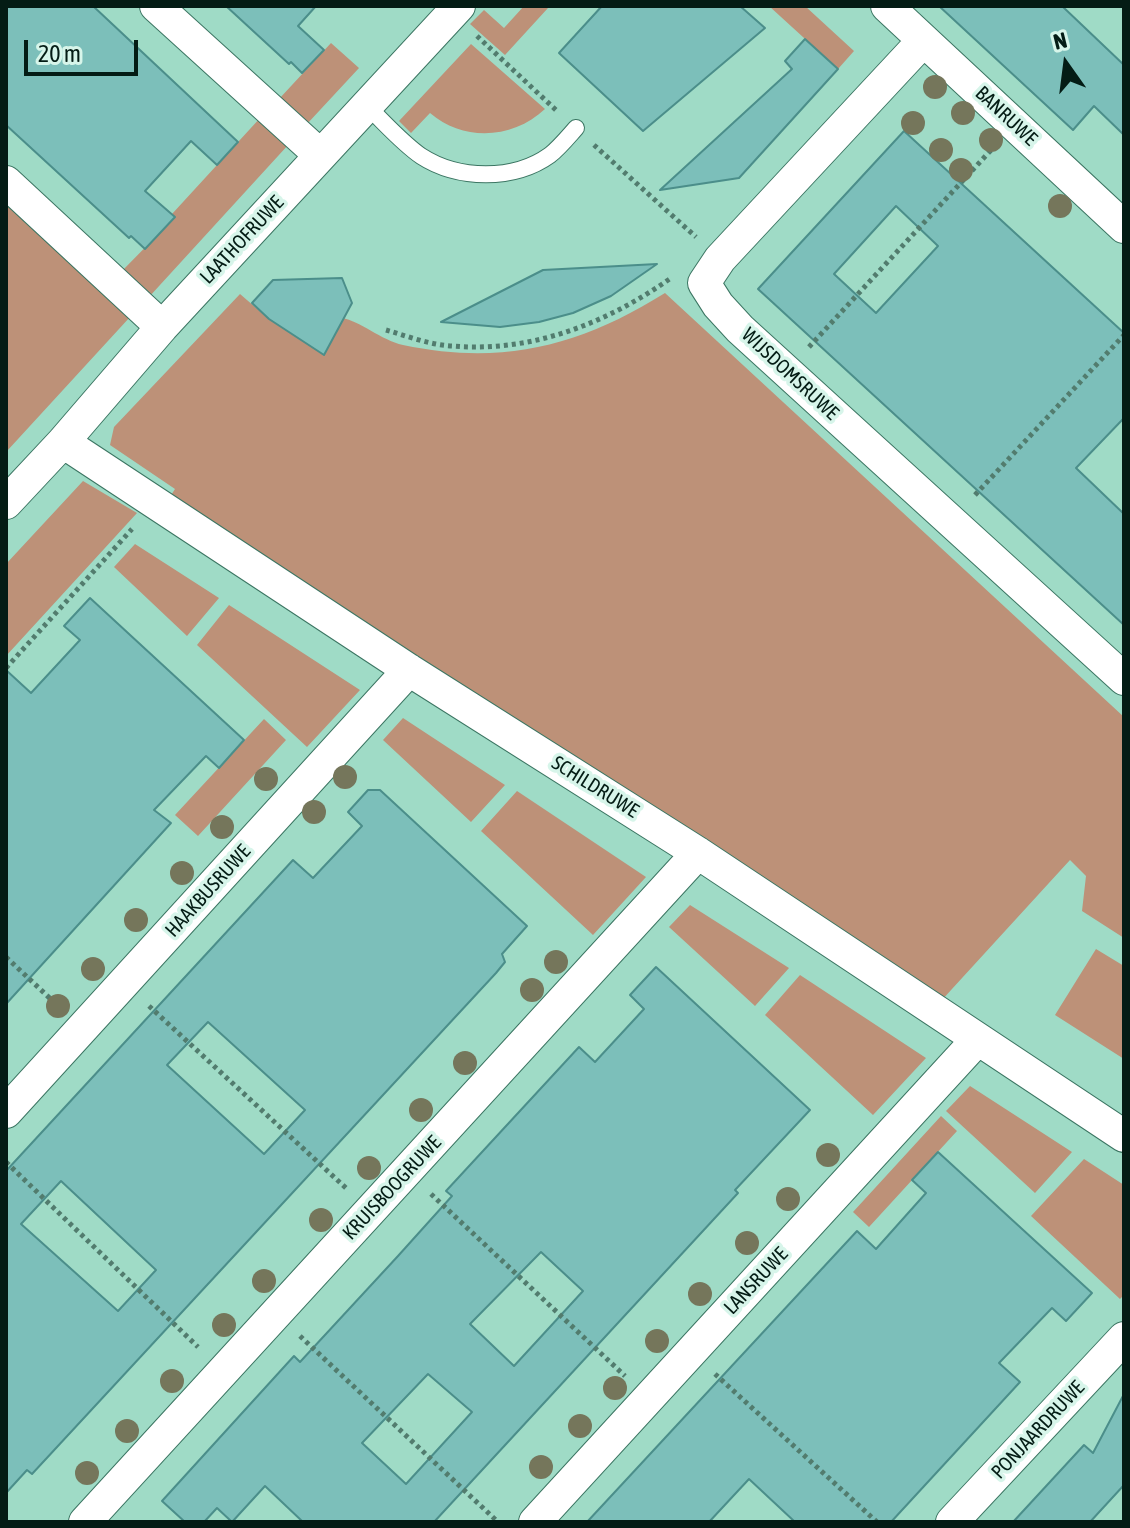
<!DOCTYPE html>
<html>
<head>
<meta charset="utf-8">
<style>
	body { margin:0 }
	#map { position:relative; width:1130px; height:1528px; overflow:hidden; background:#9fdbc6; font-family:"Asap Condensed",sans-serif }
	canvas { display:block }
	.frame { position:absolute; inset:0; border:8px solid #041c15; pointer-events:none }
	.north { position:absolute; left:1026px; top:24px; width:80px; height:80px; -webkit-text-stroke:6px #d7f5ea; paint-order:stroke; rotate:346deg; font-size:22px; font-weight:700; line-height:32px; text-align:center; color:#041c15 }
	.north::after { content:''; display:block; margin:auto; width:28px; height:36px; background:#041c15; clip-path:polygon(50% 0,100% 100%,50% 72%,0 100%) }
	.scale { position:absolute; left:24px; top:40px; width:114px; height:36px; box-sizing:border-box; border:4px solid #041c15; border-top:0; padding-left:10px; font-size:24px; line-height:28px; white-space:nowrap; color:#041c15; -webkit-text-stroke:6px #d7f5ea; paint-order:stroke }
</style>
</head>
<body>
<div id="map">
<canvas width="1130" height="1528"></canvas>
<div class="frame"></div>
<div class="north">N</div>
<div class="scale">20 m</div>
</div>
<script>
const c = document.querySelector('canvas').getContext('2d');
c.lineJoin = 'round';
function fill(path, color) { c.fillStyle = color; c.fill(path, 'evenodd'); }
function trace(path, color, width, dash) { c.strokeStyle = color; c.lineWidth = width; c.lineCap = dash ? 'butt' : 'round'; c.setLineDash(dash || []); c.stroke(path); }
function label(font, color, halo, rows, align = 'center') {
  c.font = font + ' "Asap Condensed",sans-serif'; c.lineWidth = 7; c.setLineDash([]); c.textBaseline = 'middle'; c.strokeStyle = halo; c.fillStyle = color; for (const [text, x, y, turn = 0] of rows) {
    c.save(); c.translate(x, y); c.rotate((+turn || 0) * Math.PI / 180); c.textAlign = isNaN(turn) ? turn : align; if (halo) c.strokeText(text, 0, 0); c.fillText(text, 0, 0); c.restore();
  }
}
const green = new Path2D(`
	M524,6h21l3,2 -43,47 -35,-31 14,-14 20,18z
	M769,6h36l49,45 -16,18z
	M331,43l28,25 -52,56 -28,-25z
	M471,44l74,65c-32,30 -81,33 -115,4l-19,20 -12,-12z
	M261,117l28,27 -140,153 -28,-25 54,-55 -3,-3z
	M6,201l124,116 -123,134 -1,-1z
	M665,293l459,424v221l-42,-27 4,-35 -16,-16 -129,141 -773,-501 7,-11 -65,-44 4,-18 126,-133 29,25c23,0 50,-5 73,-1 18,3 39,22 61,27 100,21 177,1 262,-52z
	M83,481l54,32 -131,143v-92z
	M135,544l84,54 -32,38 -73,-69z
	M229,605l131,85 -53,57 -110,-102z
	M403,718l102,67 -34,37 -88,-82z
	M264,719l22,21 -88,96 -23,-21z
	M517,791l129,86 -53,58 -112,-104z
	M690,905l99,63 -34,38 -86,-79z
	M1096,949l28,17v93l-69,-44z
	M800,975l126,83 -53,57 -108,-100z
	M970,1086l102,66 -37,41 -89,-82z
	M941,1116l16,15 -88,96 -16,-15z
	M1084,1159l40,26v110l-4,4 -89,-83z`);
const building = new Path2D(`
	M6,6h87l145,136 -21,23 -26,-24 -46,50 30,26 -30,32 -14,-13 -2,2 -123,-113z
	M226,6h90l-18,20 26,24 -22,23 -11,-11 -2,2z
	M602,6h138l25,22 -122,103 -84,-78z
	M939,6h123l62,59v70l-30,-29 -21,24z
	M805,39l33,30 -99,109 -79,12 132,-121 -7,-8z
	M904,131l220,202v85l-48,50 48,46v111l-366,-336zM896,206l42,40 -62,67 -42,-39z
	M657,264l-46,32 -38,17 -34,9 -39,5 -59,-5 102,-52z
	M342,278l10,25 -28,52 -55,-36 -17,-16 21,-23z
	M90,598l154,142 -25,28 -13,-12 -52,54 17,13 -165,181v-334l25,23 49,-53 -16,-14z
	M368,790h12l147,136 -25,28 3,8 -9,11 -464,501 -5,-4 -21,23v-322l287,-311 20,18 49,-52 -14,-14zM208,1022l97,88 -41,44 -97,-89zM61,1181l95,89 -38,41 -97,-87z
	M656,967l154,143 -75,80 3,3 -304,329h-131l-38,-36 -33,36 -15,-14 -13,14h-19l-23,-21 132,-145 6,6 98,-106 54,-60 -6,-5 133,-144 16,15 49,-53 -14,-14zM541,1252l42,39 -69,75 -44,-42zM428,1374l44,38 -66,72 -44,-41z
	M938,1152l154,141 -26,28 -14,-13 -53,55 21,19 -129,140h-96l-46,-43 -40,43h-122l270,-291 19,18 50,-56 -14,-13z
	M1124,1394v91l-34,37h-77l71,-77 9,8z`);
const path = new Path2D(`
	M477,36l80,75
	M594,145l102,92
	M386,330c21,6 44,15 66,16 80,7 155,-23 219,-68
	M809,347l183,-198
	M975,495l149,-160
	M6,668l126,-139
	M6,957l52,49
	M149,1006l198,183
	M6,1162l192,185
	M431,1194l194,182
	M300,1336l198,186
	M715,1374l162,148`);
const service = new Path2D(`
	M366,105c18,17 35,37 55,51 37,24 93,25 129,-1 9,-7 18,-18 26,-27`);
const minor = new Path2D(`
	M156,6l164,149
	M887,6l237,221
	M923,41l-203,218 -16,24 14,22 22,24 384,350
	M6,182l156,145
	M63,442l346,228 289,183 426,283
	M6,503l57,-61 99,-115 297,-321
	M6,1112l403,-442
	M85,1522l613,-669
	M535,1522l442,-482
	M952,1522l172,-184`);
const trees = [
	[935,87],
	[963,113],
	[913,123],
	[991,140],
	[941,150],
	[961,170],
	[1060,206],
	[345,777],
	[266,779],
	[314,812],
	[222,827],
	[182,873],
	[136,920],
	[556,962],
	[93,969],
	[532,990],
	[58,1006],
	[465,1063],
	[421,1110],
	[828,1155],
	[369,1168],
	[788,1199],
	[321,1220],
	[747,1243],
	[264,1281],
	[700,1294],
	[224,1325],
	[657,1341],
	[172,1381],
	[615,1388],
	[580,1426],
	[127,1431],
	[541,1467],
	[87,1473]
];
const streetNames = [
	["BANRUWE",1006,116,43],
	["LAATHOFRUWE",242,240,-47],
	["WIJSDOMSRUWE",790,374,43],
	["SCHILDRUWE",595,787,32],
	["HAAKBUSRUWE",208,891,-48],
	["KRUISBOOGRUWE",392,1188,-47],
	["LANSRUWE",756,1281,-47],
	["PONJAARDRUWE",1038,1430,-47]
];
fill(green, '#bd9178');
fill(building, '#7cbfba');
trace(building, '#4b8e8a', 2);
trace(service, '#3b7562', 18);
trace(minor, '#3b7562', 34);
trace(path, '#527c6e', 5, [4, 4]);
trace(service, '#fff', 16);
trace(minor, '#fff', 32);
c.fillStyle = '#75765b';
for (const [x, y] of trees) { c.beginPath(); c.arc(x, y, 12, 0, 2 * Math.PI); c.fill(); }
label('20px', '#041c15', '#d7f5ea', streetNames);
</script>
</body>
</html>
